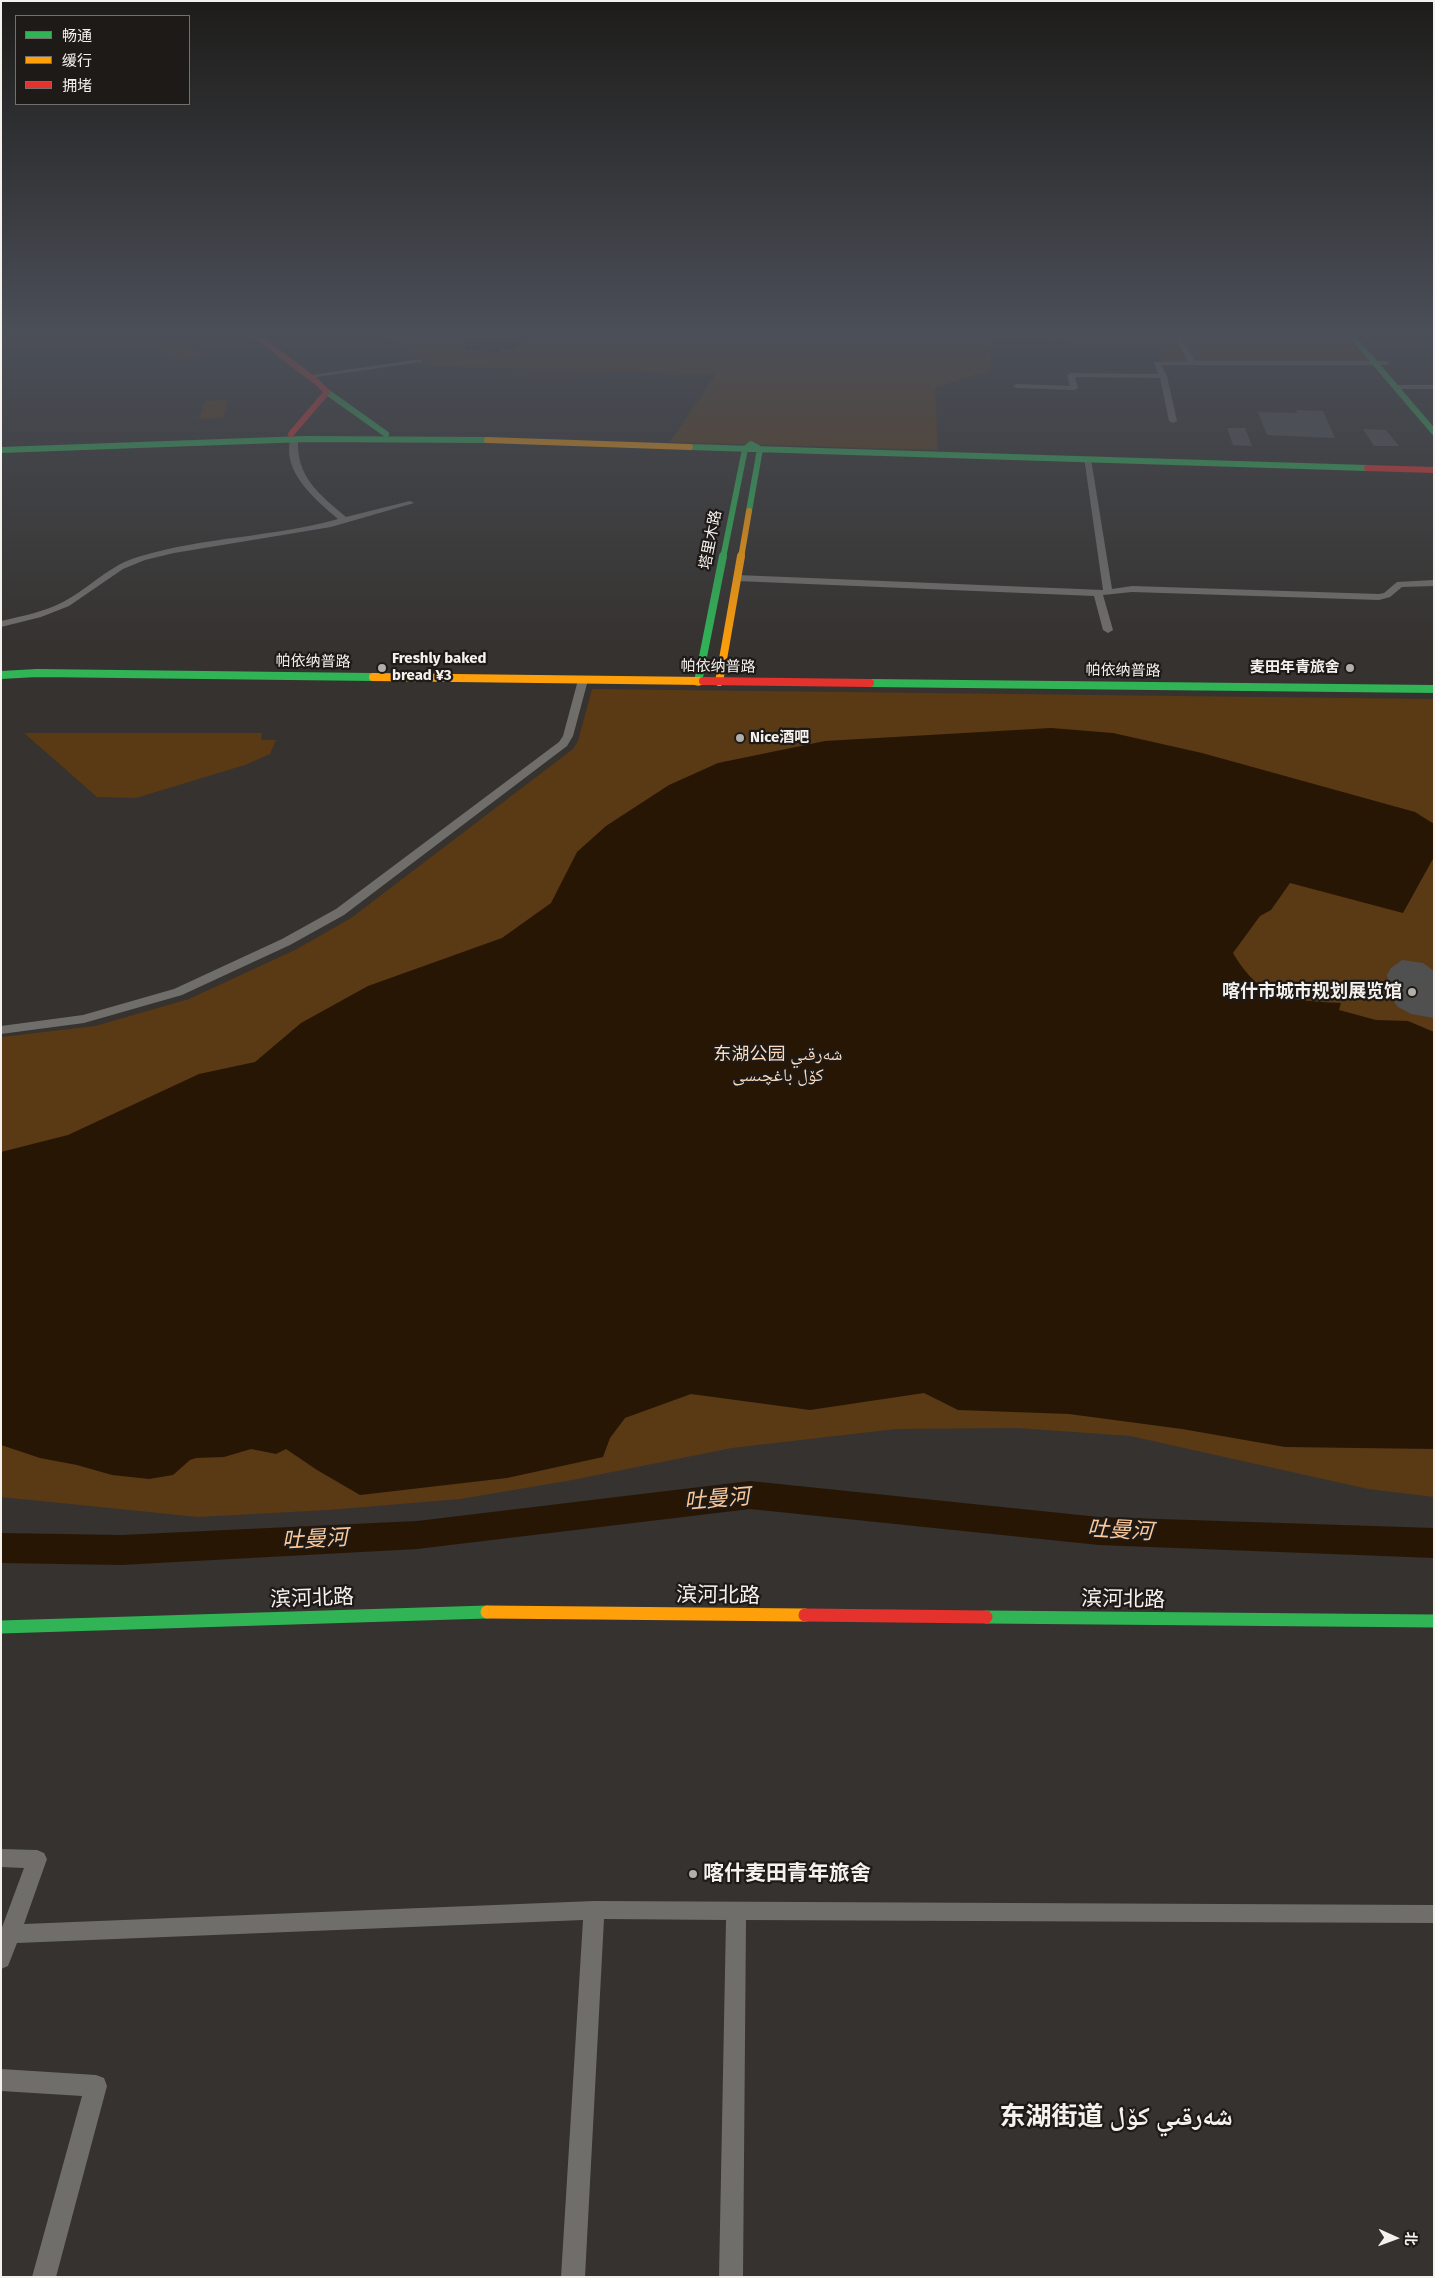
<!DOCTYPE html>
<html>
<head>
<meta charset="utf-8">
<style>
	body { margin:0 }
	#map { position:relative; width:1435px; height:2278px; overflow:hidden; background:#35322f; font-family:"Fira Sans","Noto Sans SC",sans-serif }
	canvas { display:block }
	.frame { position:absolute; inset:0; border:2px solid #f5f1ed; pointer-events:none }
	.legend { position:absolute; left:15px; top:15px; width:175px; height:90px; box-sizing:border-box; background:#1d1a18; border:1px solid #73706d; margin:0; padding:6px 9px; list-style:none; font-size:15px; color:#f5f1ed }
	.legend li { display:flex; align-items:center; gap:10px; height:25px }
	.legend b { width:25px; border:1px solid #73706d }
	.north { position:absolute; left:1370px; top:2213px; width:50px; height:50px; -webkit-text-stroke:4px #1d1a18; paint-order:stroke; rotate:92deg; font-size:14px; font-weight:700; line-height:20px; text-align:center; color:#f5f1ed }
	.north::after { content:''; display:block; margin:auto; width:18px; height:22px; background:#f5f1ed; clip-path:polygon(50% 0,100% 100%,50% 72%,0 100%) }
</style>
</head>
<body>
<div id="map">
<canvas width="1435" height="2278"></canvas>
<div class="frame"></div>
<ul class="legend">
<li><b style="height:6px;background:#30b455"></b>畅通</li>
<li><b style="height:6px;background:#ff9f0a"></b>缓行</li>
<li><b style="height:6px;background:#e5322d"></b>拥堵</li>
</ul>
<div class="north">北</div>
</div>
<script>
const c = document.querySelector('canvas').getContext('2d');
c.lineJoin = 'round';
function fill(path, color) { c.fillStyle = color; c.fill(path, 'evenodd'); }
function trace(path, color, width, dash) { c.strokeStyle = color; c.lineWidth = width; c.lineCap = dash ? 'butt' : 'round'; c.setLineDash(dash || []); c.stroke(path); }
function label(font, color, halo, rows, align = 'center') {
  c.font = font + ' "Fira Sans","Noto Naskh Arabic","Noto Sans SC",sans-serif'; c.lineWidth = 4.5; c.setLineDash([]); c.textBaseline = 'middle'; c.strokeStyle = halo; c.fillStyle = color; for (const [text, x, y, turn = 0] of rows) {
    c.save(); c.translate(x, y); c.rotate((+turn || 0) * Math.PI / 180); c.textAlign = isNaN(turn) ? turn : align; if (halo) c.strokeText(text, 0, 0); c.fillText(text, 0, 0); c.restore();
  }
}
const green = new Path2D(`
	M387,335h964l22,28h-209l-7,-17 -165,-6 -3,30 -54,18 3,62 -268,-8 46,-68 -288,-8 -42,-29z
	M186,341l20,15 -31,5 -20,-15z
	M228,400l-5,18 -24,1 6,-18z
	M592,689l842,10v798l-66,-8 -238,-53 -113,-8 -121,1 -164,19 -165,33 -107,18 -132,11 -130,7 -197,-20v-460l94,-11 94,-27 108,-50 54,-31 222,-169 5,-8z
	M24,733h238l-1,7h15l-6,14 -25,11 -109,33 -39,-1z`);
const water = new Path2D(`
	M459,335h73l-20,15 -8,-1 -8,4 -30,-4 -1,-6z
	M1051,728l62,5 89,20 213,59 19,12v33l-31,56 -113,-30 -19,27 -11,6 -27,37c8,14 23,33 38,40 16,8 52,9 70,10l-2,7 37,10 32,1 26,11v417l-149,-2 -103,-18 -113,-15 -111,-4 -34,-17 -114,17 -119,-16 -66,24 -15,20 -7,19 -96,21 -147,17 -43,-25 -31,-21 -10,5 -25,-5 -27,8 -28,1 -6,2 -17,15 -24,4 -37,-4 -35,-10 -37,-7 -39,-13v-293l67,-17 131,-61 56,-12 46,-39 67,-37 134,-48 49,-35 26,-51 29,-26 63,-41 49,-22 107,-22z`);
const river = new Path2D(`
	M750,1481l349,36 335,11v30l-335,-13 -349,-36 -333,40 -296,16 -120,-2v-30l120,2 296,-14z`);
const building = new Path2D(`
	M1296,410l27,1 12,27 -68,-3 -9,-23 39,1z
	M1227,428h18l7,18 -19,-1z
	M1363,429l23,1 13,16h-25z
	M1402,960l21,3 11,8v47l-23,-4 -13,-7 -7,-9 -4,-23 4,-7z`);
const street = new Path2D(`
	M1173,335h6l16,26h191l4,2 -4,2h-225l6,11 10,45 -4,2 -4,-2 -9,-43 -85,-1 3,11 -4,2 -57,-2 -4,-2 4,-2 53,2 -3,-11 4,-2 87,1 -4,-12 34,-1z
	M420,359l2,1v2l-113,16 -4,-2z
	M1397,385h37v4h-40l-1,-2z
	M291,437l7,2c-2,38 21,55 48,78l64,-16 4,2 -83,24 -157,26 -29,7 -22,9 -54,37 -28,11 -40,10v-6c21,-5 43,-9 62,-19 27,-14 47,-38 78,-46 64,-19 133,-19 197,-37 -22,-19 -58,-48 -47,-82z
	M1084,457l7,2 21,130 20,-3 247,8 5,-1 13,-11 37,-2v6l-32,1 -12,10 -11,3 -247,-8 -29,3 10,35 -5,3 -5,-3 -9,-34 -357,-15 -4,-3 4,-3 366,15z
	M583,677l5,3 -15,56 -6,10 -223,169 -54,30 -108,50 -98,28 -83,11v-8l82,-11 91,-26 108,-50 54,-30 223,-167 4,-6 15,-56z
	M1,1849l36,1 7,3 3,6 -23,65 570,-23 840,4v18l-688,-3 -3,357h-24l7,-357 -122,-1 -19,358h-24l22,-357 -566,23 -9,23 -7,3v-39l23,-62 -23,-1z
	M1,2069l95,6 8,3 3,8 -51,191h-24l50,-181 -81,-5z`);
const fastFar2 = new Path2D(`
	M1351,335l83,97
	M327,392l59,42
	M690,447l677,21
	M1,450l304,-11 182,1
	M723,558l22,-109 6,-5 9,5 -11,62`);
const fastFar1 = new Path2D(`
	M1,675l36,-2 336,4
	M698,682l25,-126
	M870,683l564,6`);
const fast = new Path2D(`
	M986,1617l448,4
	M1,1627l486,-15`);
const slowFar2 = new Path2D(`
	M487,440l203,7
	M741,558l8,-47`);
const slowFar1 = new Path2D(`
	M373,677l330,4
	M719,682l22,-126`);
const slow = new Path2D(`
	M487,1612l318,3`);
const jamFar2 = new Path2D(`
	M255,335l62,47 10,10 -36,42
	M1367,468l67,2`);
const jamFar1 = new Path2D(`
	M703,681l167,2`);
const jam = new Path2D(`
	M805,1615l181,2`);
const markers = [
	[382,668,5,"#b2aeaa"],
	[1350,668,5,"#b2aeaa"],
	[740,738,5,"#b2aeaa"],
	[1412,992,5,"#b2aeaa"],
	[693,1874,5,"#b2aeaa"]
];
const farStreetnames = [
	["塔里木路",711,540,-79],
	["帕依纳普路",313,662,1],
	["帕依纳普路",718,667,1],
	["帕依纳普路",1123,671,1]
];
const farPoinames = [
	["Freshly baked",392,659],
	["bread ¥3",392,676],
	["麦田年青旅舍",1340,668,"right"],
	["Nice酒吧",750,738]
];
const poiNames = [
	["喀什市城市规划展览馆",1402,992]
];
const parkNames = [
	["东湖公园 شەرقىي",778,1055],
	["كۆل باغچىسى",778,1076]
];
const nearStreetnames = [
	["滨河北路",718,1596,1],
	["滨河北路",312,1599,-2],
	["滨河北路",1123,1600,1]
];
const nearPoinames = [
	["喀什麦田青年旅舍",703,1874]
];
const nearWaternames = [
	["吐曼河",717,1500,-5],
	["吐曼河",1120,1531,3],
	["吐曼河",315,1540,-3]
];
const nearDistrictnames = [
	["东湖街道 شەرقىي كۆل",1116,2118]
];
fill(green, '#5a3915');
fill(water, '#281605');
fill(river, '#281605');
fill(building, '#4f504f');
fill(street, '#706e6b');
trace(fastFar2, '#30b455', 6);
trace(fastFar1, '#30b455', 8);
trace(fast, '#30b455', 13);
trace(slowFar2, '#ff9f0a', 6);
trace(slowFar1, '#ff9f0a', 8);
trace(slow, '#ff9f0a', 13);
trace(jamFar2, '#e5322d', 6);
trace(jamFar1, '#e5322d', 8);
trace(jam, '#e5322d', 13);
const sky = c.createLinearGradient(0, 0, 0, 654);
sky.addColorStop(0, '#1d1c1a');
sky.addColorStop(0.51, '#4b4f58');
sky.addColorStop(1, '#4b4f5800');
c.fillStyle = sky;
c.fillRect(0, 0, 1435, 654);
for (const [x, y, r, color] of markers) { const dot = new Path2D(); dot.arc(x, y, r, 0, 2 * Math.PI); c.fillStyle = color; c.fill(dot); trace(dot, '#1d1a18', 2); }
label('15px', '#f5f1ed', '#1d1a18', farStreetnames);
label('bold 15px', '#f5f1ed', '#1d1a18', farPoinames, 'left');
label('bold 18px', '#f5f1ed', '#1d1a18', poiNames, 'right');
label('18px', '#ffdbbc', '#1d1a18', parkNames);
label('21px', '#f5f1ed', '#1d1a18', nearStreetnames);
label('bold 21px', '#f5f1ed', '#1d1a18', nearPoinames, 'left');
label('italic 22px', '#fbc798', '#1d1a18', nearWaternames);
label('bold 26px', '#f5f1ed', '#1d1a18', nearDistrictnames);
</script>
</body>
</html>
